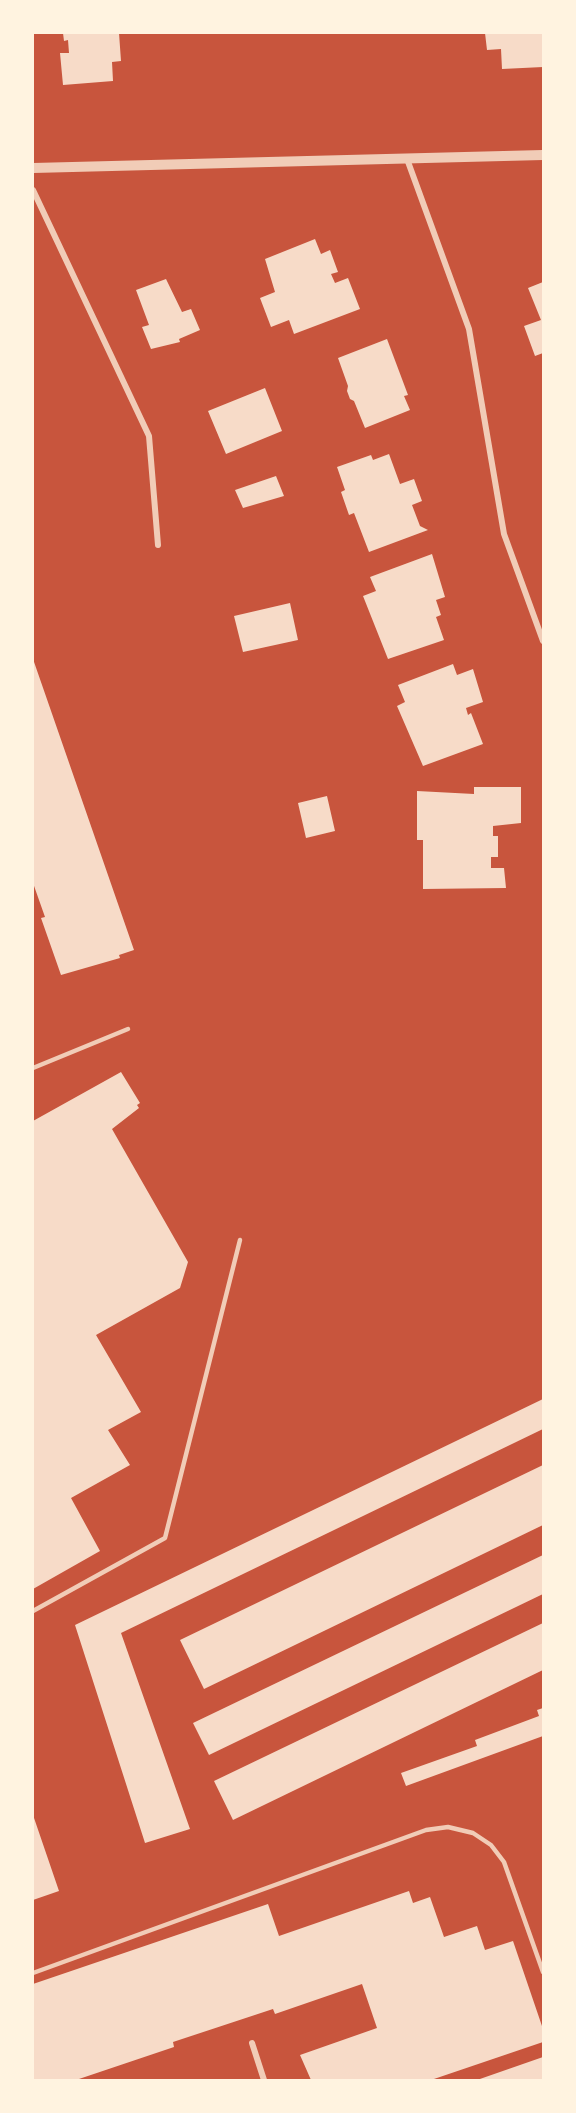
<!DOCTYPE html>
<html>
<head>
<meta charset="utf-8">
<style>
	body { margin:0 }
	#map { position:relative; width:576px; height:2113px; overflow:hidden; background:#c8553d; font-family:Signika,sans-serif }
	canvas { display:block }
	.frame { position:absolute; inset:0; border:34px solid #fff3e0; pointer-events:none }
</style>
</head>
<body>
<div id="map">
<canvas width="576" height="2113"></canvas>
<div class="frame"></div>
</div>
<script>
const c = document.querySelector('canvas').getContext('2d');
c.lineJoin = 'round';
function fill(path, color) { c.fillStyle = color; c.fill(path, 'evenodd'); }
function trace(path, color, width, dash) { c.strokeStyle = color; c.lineWidth = width; c.lineCap = dash ? 'butt' : 'round'; c.setLineDash(dash || []); c.stroke(path); }
const building = new Path2D(`
	M63,33h56l2,28 -9,1 1,19 -50,4 -3,-32h9l-1,-13 -4,1z
	M485,33h58v34l-41,2 -1,-20 -14,1z
	M315,239l6,15 9,-4 8,22 -7,2 4,9 13,-5 12,31 -66,25 -5,-14 -18,7 -11,-29 15,-6 -10,-33z
	M166,279l16,33 9,-3 9,21 -21,9 1,3 -29,7 -9,-22 7,-2 -13,-35z
	M543,282v71l-8,3 -11,-30 17,-6 -13,-32z
	M387,339l21,56 -4,1 6,14 -45,18 -11,-27 -4,-2 -3,-8 1,-5 -10,-28z
	M265,388l17,43 -56,23 -18,-43z
	M389,454l11,30 14,-5 8,22 -10,4 8,21 8,4 -59,22 -15,-39 -5,2 -8,-23 4,-2 -8,-23 34,-12 2,5z
	M276,476l8,20 -41,12 -8,-18z
	M432,554l13,43 -9,3 5,15 -5,2 8,23 -56,19 -25,-63 13,-5 -6,-14z
	M290,603l8,37 -55,12 -9,-36z
	M33,659l101,291 -15,5 1,3 -59,17 -20,-57 4,-1 -12,-34z
	M453,664l4,11 16,-6 10,33 -17,6 2,7 3,-2 12,31 -60,22 -26,-60 8,-4 -7,-17z
	M474,787h47v36l-28,3v10h5v21h-7v11h13l2,20 -83,1v-49h-6v-49l57,3z
	M327,796l8,35 -29,7 -8,-35z
	M121,1072l19,31 -3,2 2,3 -27,21 76,133 -8,26 -84,47 45,77 -33,18 22,35 -59,33 29,53 -67,38v-468z
	M543,1399v30l-422,204 69,196 -45,14 -70,-218z
	M543,1465v60l-339,164 -24,-49z
	M543,1555v39l-334,161 -16,-32z
	M543,1623v47l-310,150 -19,-39z
	M543,1708v28l-137,50 -5,-13 76,-27 -2,-6 64,-24 -2,-6z
	M33,1815l26,76 -26,9z
	M409,1891l4,12 17,-6 14,40 33,-11 8,24 28,-9 30,88v13l-112,38h-120l-11,-25 77,-27 -15,-44 -87,30 -2,-5 -100,33 1,5 -98,33h-43v-96l235,-80 11,32z
	M543,2057v23h-66z`);
const service = new Path2D(`
	M33,1068l95,-39
	M33,1611l132,-73 75,-298
	M33,1973l393,-143 22,-3 25,6 18,12 13,17 39,110`);
const minor = new Path2D(`
	M407,159l62,170 35,205 39,107
	M33,190l116,246 9,109
	M252,2043l12,37`);
const tertiary = new Path2D(`
	M33,168l510,-13`);
fill(building, '#f7dbc8');
trace(service, '#f1ccb7', 4.5);
trace(minor, '#f1ccb7', 6);
trace(tertiary, '#f1ccb7', 10);
</script>
</body>
</html>
